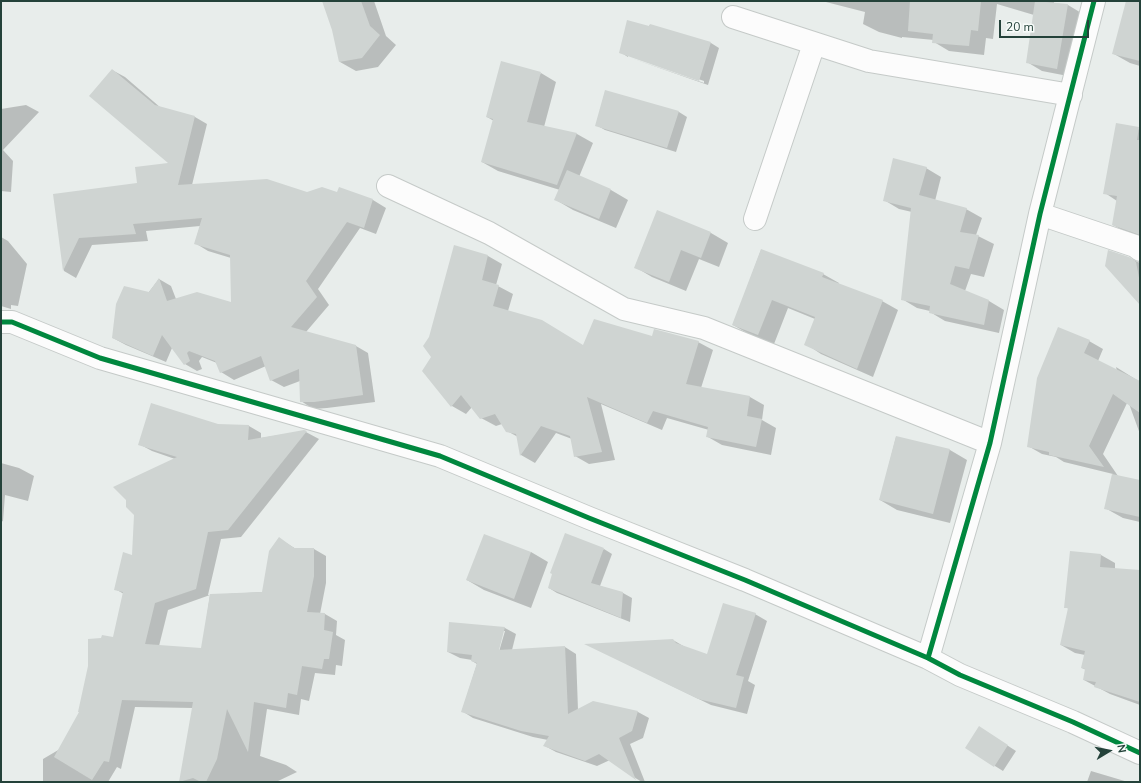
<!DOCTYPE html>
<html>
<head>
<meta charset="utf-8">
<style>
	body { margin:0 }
	#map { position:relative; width:1141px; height:783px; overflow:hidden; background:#e8edeb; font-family:"Nunito Sans",sans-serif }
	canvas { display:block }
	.frame { position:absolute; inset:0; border:2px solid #24423a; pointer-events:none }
	.north { position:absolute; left:1089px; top:731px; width:40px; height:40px; -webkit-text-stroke:3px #f7fbf9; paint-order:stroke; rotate:80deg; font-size:11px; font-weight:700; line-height:16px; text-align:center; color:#24423a }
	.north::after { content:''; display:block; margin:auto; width:14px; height:18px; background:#24423a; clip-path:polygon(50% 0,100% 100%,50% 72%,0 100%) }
	.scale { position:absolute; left:999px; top:20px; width:90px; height:18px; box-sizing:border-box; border:2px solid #24423a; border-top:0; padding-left:5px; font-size:12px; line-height:14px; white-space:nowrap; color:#24423a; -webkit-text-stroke:3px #f7fbf9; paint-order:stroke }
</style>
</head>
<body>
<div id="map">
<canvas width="1141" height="783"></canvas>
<div class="frame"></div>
<div class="north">N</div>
<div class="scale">20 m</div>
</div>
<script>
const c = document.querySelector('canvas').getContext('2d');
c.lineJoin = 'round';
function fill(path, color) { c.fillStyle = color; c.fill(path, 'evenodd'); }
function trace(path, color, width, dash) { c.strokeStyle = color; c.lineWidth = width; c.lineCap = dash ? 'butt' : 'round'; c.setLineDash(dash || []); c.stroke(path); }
const shadow = new Path2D(`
	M323,1h51l12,35 10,9 -18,22 -22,4 -16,-9 -7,-32z
	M822,1h232v2l14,2 15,9 -10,63 -31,-6 -15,-9 7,-47 -37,-11 -4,35 -7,-1 -2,17 -35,-4 -15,-9v-2l-32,-3v1l-23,-6 -16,-8 2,-12z
	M1135,1h5v65l-10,-3 -16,-9z
	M650,25l61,18 8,5 -11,37 -80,-28 76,26v-2l-76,-26v2l-8,-5z
	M112,70l13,7 36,31 34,9 12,7 -15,61 115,8h31l2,-5 33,12 13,8 -10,26 -16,-6 -42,61 11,16 -23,27 50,14 12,7 7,49 -48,6 -14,1 -12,-8 -1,-20 -16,6 -13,-7 -5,-14 -32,14 -13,-8 -4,-9 -15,-6 -3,4 3,8 -5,2 -12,-7 -13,-16 -6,14 -40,-17 -13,-7 46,-59 12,7 5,13 56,5 -1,-46 -23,-7 -13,-8 5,-17 -54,5 2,10 -56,4 -16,33 -12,-7 -10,-76 85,-11 31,-20z
	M541,73l15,9 -12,45 33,7 16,9 -14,34 32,13 17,10 -12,28 -43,-18 -17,-10 4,-10 -62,-19 -16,-9 12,-41 -7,-4z
	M605,92l74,20 8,5 -11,35 -71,-22 -9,-5z
	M26,105l13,7 -36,38 10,11 -2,31 -10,-1v-82z
	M1139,128l1,1v108l-12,-4 -15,-8 4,-24 -12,-8z
	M926,168l15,9 -6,24 31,8 16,9 -6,17 18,9 -10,33 -13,-3 -6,17 24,10 15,9 -5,23 -54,-12 -15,-9v-1l-13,-3 -15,-9 10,-87 -13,-3 -15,-9z
	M657,212l54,21 17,10 -9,24 -20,-8 -13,32 -34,-14 -17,-10z
	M1,237l7,4 19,23 -9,42 -7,-1v4l-10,-3z
	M455,247l33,9 14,8 -6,21 17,9 -5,17 76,35 68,-8 46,4 15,8 -12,38 49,9 14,8 -2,15 14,8 -5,27 -49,-10 -14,-8 1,-7 -42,-12 -5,12 -61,-26 14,56 -26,4 -14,-8 -3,-17 -16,-6 -21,30 -14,-8 -3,-18 -11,-6 -5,-7 -6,2 -15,-8 -9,-11 -6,7 -14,-8 -29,-35 9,-14 -2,-19z
	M761,250l62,24 16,9 -1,2 44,16 16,9 -25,67 -52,-23 -15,-10 9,-25 -27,-11 -14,36 -25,-10 -16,-9z
	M1129,258l11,5v32z
	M1089,341l14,8 -5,12 19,10 -1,-4 24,15v52l-12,-33 -25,53 15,22 22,5v41l-17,-4 -18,-10 8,-34 -49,-12 -8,-5 -14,-3 -14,-8z
	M218,425l31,1 12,7v5l43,-7 15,8 -78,98 -20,2 -13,56 55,-3 17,-53 16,10h18l12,7v27l-6,31h5l12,7 -1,14 9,5 -3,26 -6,-1 -1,10 -20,-2 -6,28 -8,-2 -2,16 -32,-6 -7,47 26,9 11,7 -21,10h-95l12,-74 -58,-1 -14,62 -4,-2 -9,15h-65v-23l17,-10 20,-37 34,-73 10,-45 -9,-5 18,-33 42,-97 -23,-8 -13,-7zM210,595l-8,54 -43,-3 9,-36z
	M896,437l54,13 17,10 -17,63 -53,-13 -17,-10z
	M1,463l18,5 15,8 -6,25 -23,-6 -2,26 -2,1z
	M604,549l8,5 -12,32 23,7 9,5 -2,24 -73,-29 -8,-5z
	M531,552l17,10 -17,46 -47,-18 -17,-10z
	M1071,552l30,3 14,8v6l25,7v129l-30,-11 -26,-14 2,-10 -4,-2 3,-13 -10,-2 -14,-8 8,-36 -4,-2z
	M755,614l12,7 -19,60 7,4 -8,29 -36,-9 -123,-60 85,-5 12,7 23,8z
	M450,623l55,5 11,6 -4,16 53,-3 11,7 2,56 16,-7 44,9 11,6 -6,20 -13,6 15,38h-3l-5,-3 -27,-19 -13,6 -41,-14 -11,-6 3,-6 -15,-3 -60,-19 -11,-7 15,-47 -5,-3v-1l-12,-2 -12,-6zM503,631h2l-7,24 -1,-1z
	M988,733l28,18 -13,20 -8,-5z
	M1091,771l37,11h-41z`);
const building = new Path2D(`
	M322,1h39l9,25 10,9 -18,23 -23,4 -7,-32z
	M910,1h71l-3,30 -7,-1 -2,16 -37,-3 1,-9 -25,-3z
	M1035,1l33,3 -11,65 -31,-6z
	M1126,1h14v60l-28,-7z
	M627,20l22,6 1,-2 61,18 -12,39 -80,-28z
	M501,61l40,11 -14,50 50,11 -20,52 -76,-23 12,-43 -7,-2z
	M112,69l43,36 40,11 -17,69 89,-6 40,13 15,-5 15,5 2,-5 34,12 -9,29 -17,-6 -41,59 11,16 -26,30 65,18 7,50 -49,7h-14l-1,-33 -29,12 -9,-25 -41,17 -5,-12 -26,-10 -2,2 3,8 -6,4 -22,-30 -9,21 -41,-18 4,-34 8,-18 25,6 10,-14 8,23 30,-9 34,10 -1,-47 -36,-11 8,-26 -69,6 3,10 -57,4 -16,33 -10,-77 84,-11 -2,-16 33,-4 -79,-67z
	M605,90l74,21 -12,37 -72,-22z
	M1116,123l23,4 -2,13h3v95l-28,-10 5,-29 -14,-2z
	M893,158l34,9 -8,28 48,13 -7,24 19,3 -10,34 -14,-3 -5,18 39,16 -5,25 -55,-12 1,-7 -29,-6 10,-92 -28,-7z
	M567,170l44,19 -12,30 -45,-19z
	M657,210l54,22 -10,26 -20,-8 -12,32 -35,-14z
	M454,245l34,10 -6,25 17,5 -6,21 49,14 41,25 11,-26 58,17 2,-7 45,12 -13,43 64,12 -3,20 15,3 -6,28 -50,-10 2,-10 -55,-16 -6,12 -60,-26 15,55 -28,5 -4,-21 -29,-10 -21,30 -4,-22 -10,-2 -11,-18 -15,5 -19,-24 -10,12 -29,-36 9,-14 -8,-11 6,-9z
	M761,249l63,24 -2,4 61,23 -26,69 -53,-24 11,-28 -43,-17 -14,35 -26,-10z
	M1108,250l21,7 7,5 4,21v22l-35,-39z
	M1058,327l32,13 -6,13 56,28v32l-27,-19 -24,52 15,21 -55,-12v-3l-22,-5 10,-69z
	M151,403l67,21 31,1 -1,15 56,-10 3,1 -79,99 -20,2 -12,57 -41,14 -10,41 56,4 9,-54 52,-2 7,-41 10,-14 15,11h20v28l-7,36 18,1 -1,17 9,2 -4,27h-5l-2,10 -20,-3 -5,29 -9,-2 -2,15 -32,-6 -6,50 -21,-43 -10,50 -11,23h-5l-8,-4 -14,4 14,-80 -71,-2 -13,62 -5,-1 -12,19 -38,-23 25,-45h-1l10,-46v-27l13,-1 1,-3 11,2 10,-45 -9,-2 9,-38 9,3 2,-40 -8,-8v-7l-13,-13 64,-30 -39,-12z
	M896,436l54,13 -17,65 -54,-14z
	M1112,474l28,6v37l-36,-8z
	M565,533l39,15 -13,35 32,9 -2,26 -73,-30 4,-14 -2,-1z
	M484,534l47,18 -17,47 -48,-19z
	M1070,551l31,3 -1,13 40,3v132l-46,-15 2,-5 -13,-2 2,-11 -4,-1 4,-17 -25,-6 8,-37h-4z
	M723,603l33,10 -20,62 8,2 -8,31 -38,-9 -114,-55 89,-5 3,4 31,11z
	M449,622l56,5 -6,23 66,-4 3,68 25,-13 45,10 -6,20 -13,7 17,42 -37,-26 -14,7 -42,-15 6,-10 -28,-5 -60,-19 16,-49 -6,-2 1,-6 -25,-3z
	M979,726l29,19 -14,22 -29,-19z`);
const street = new Path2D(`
	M733,17l136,44 202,34
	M388,186l101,47 135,76 80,19 286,115
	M1040,214l95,32 5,4
	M755,219l59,-175
	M1,322h11l88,36 340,98 149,62 156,62 183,78 32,17 113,47 67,31
	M928,658l62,-215 50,-229 54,-213`);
const cycleway = new Path2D(`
	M1,322h11l88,36 340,98 149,62 156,62 183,78 32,17 113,47 67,31
	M928,658l62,-215 50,-229 54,-213`);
fill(shadow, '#0003');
fill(building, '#cfd4d2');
trace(street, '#c5cac8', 24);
trace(street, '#fcfcfc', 22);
trace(cycleway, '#00873e', 5);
</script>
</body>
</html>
